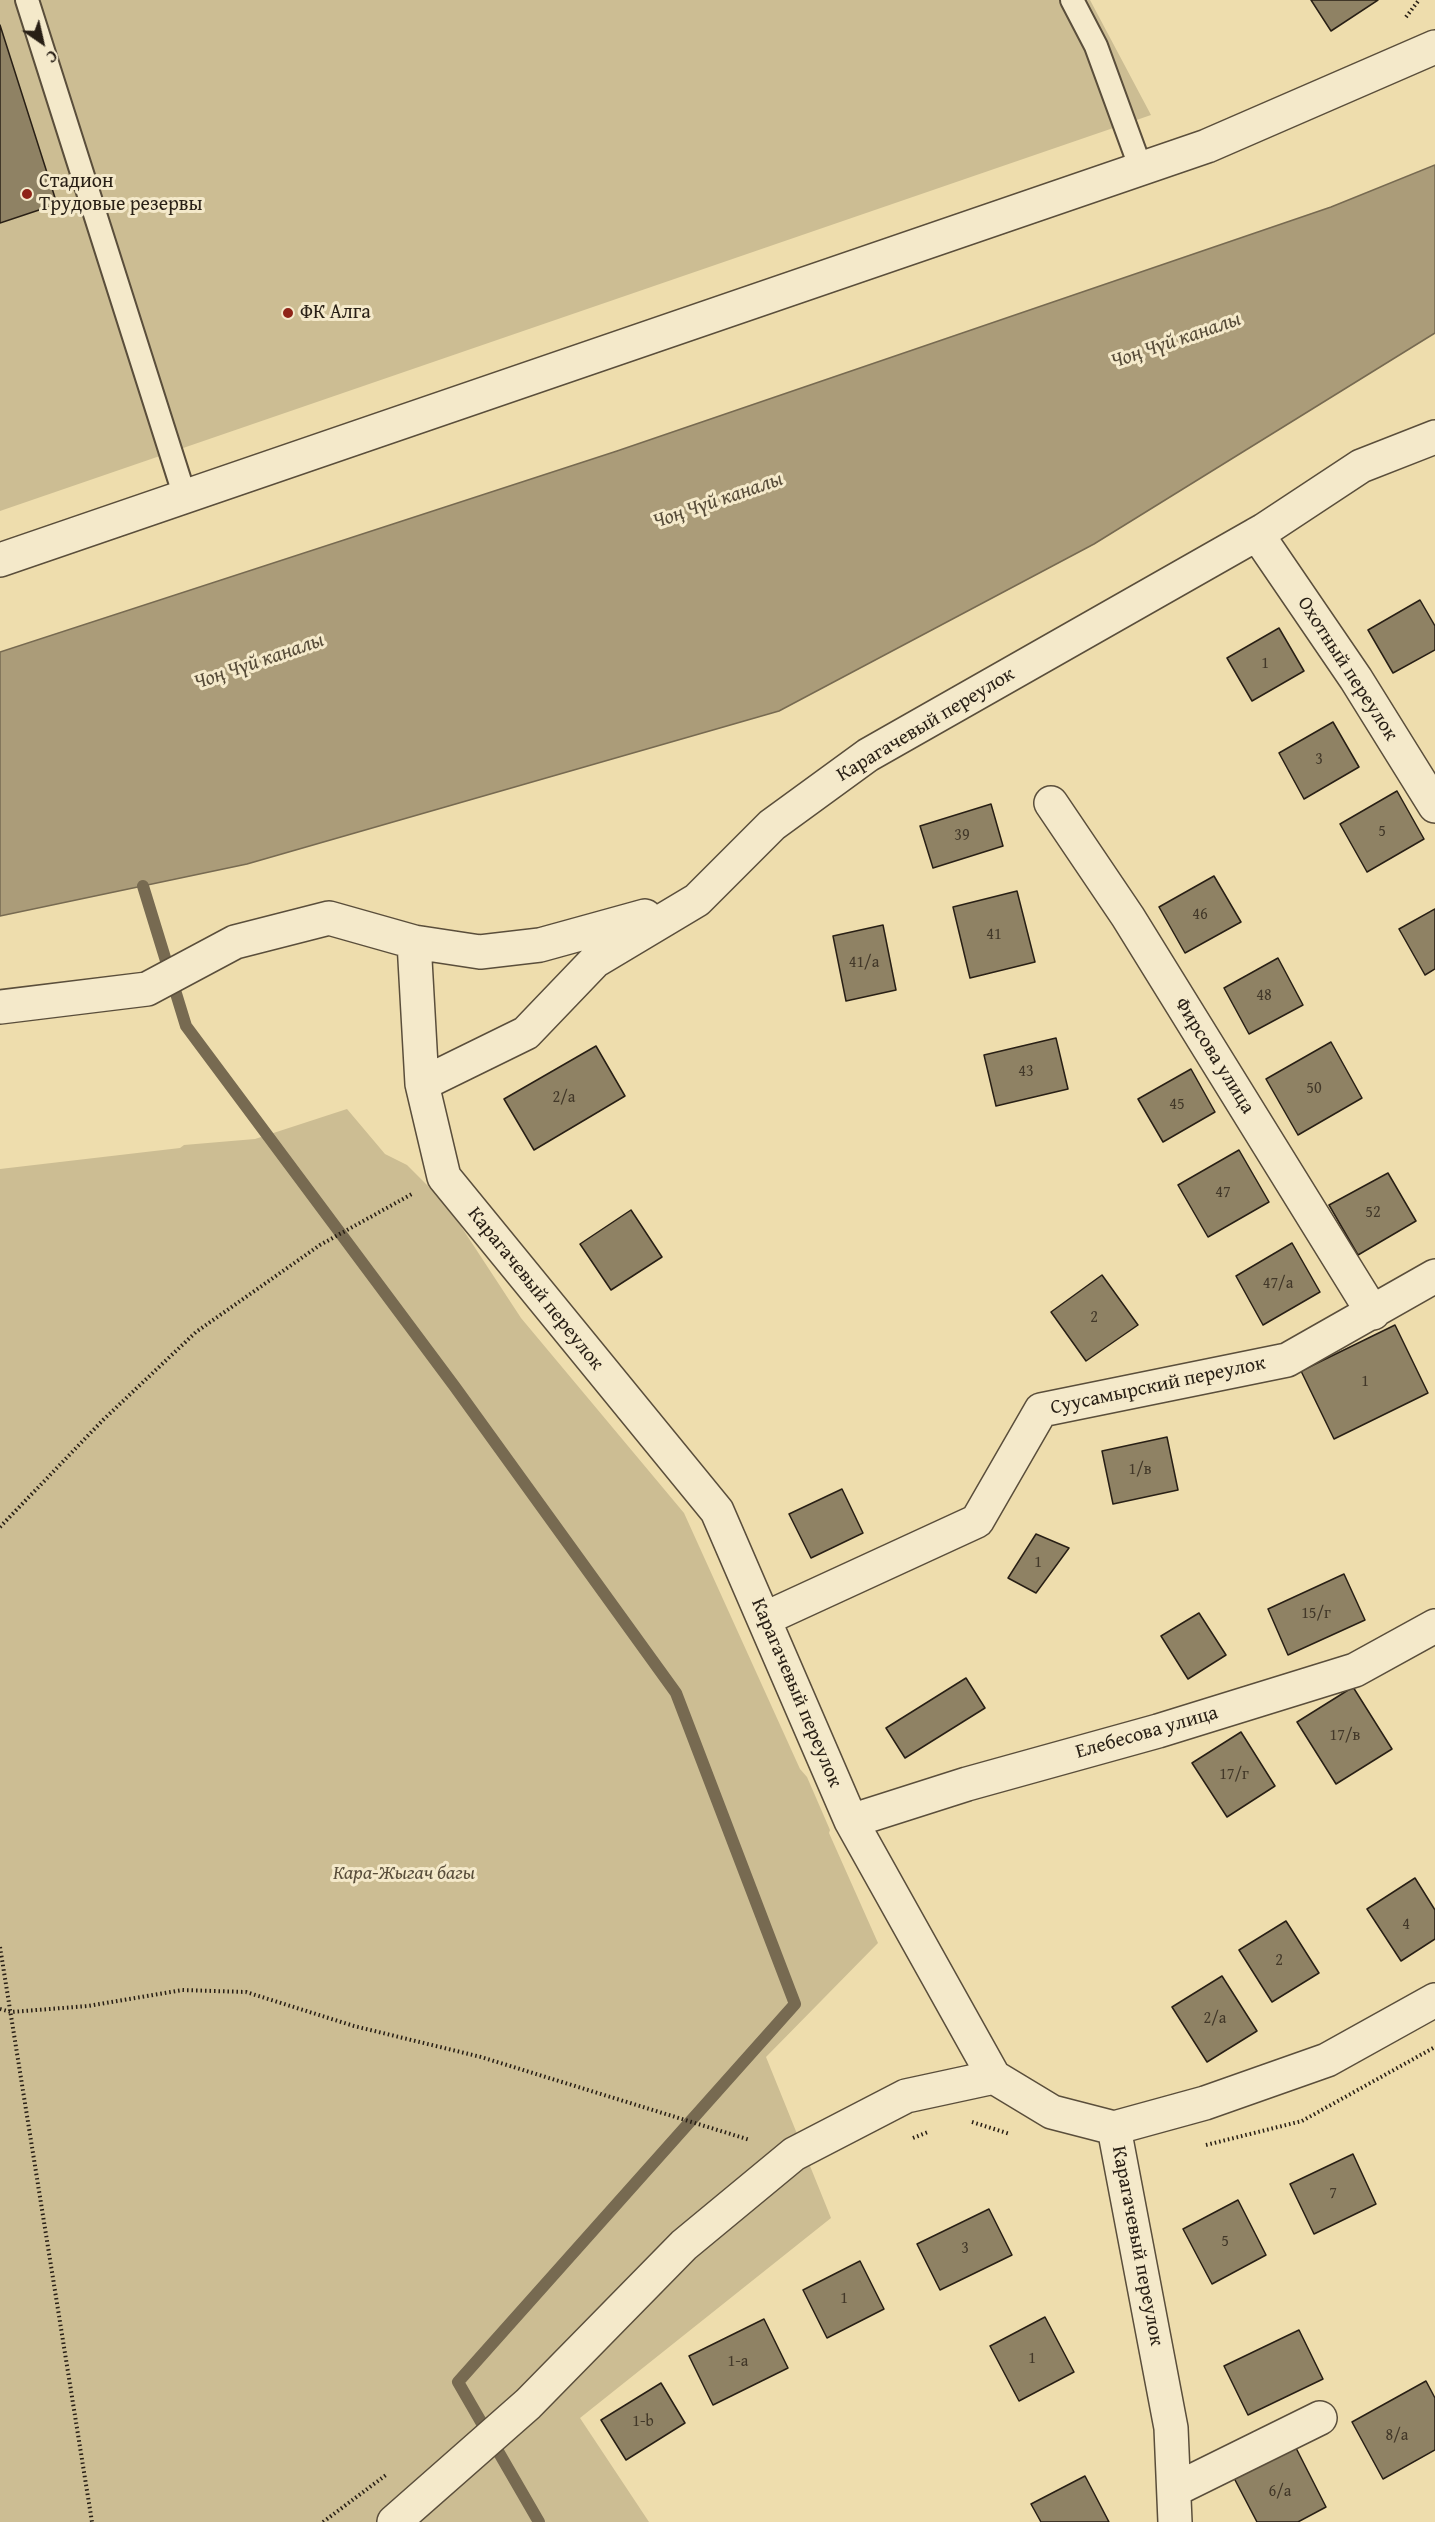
<!DOCTYPE html>
<html>
<head>
<meta charset="utf-8">
<style>
	body { margin:0 }
	#map { position:relative; width:1435px; height:2522px; overflow:hidden; background:#eeddad; font-family:"Gentium Book Plus",serif }
	canvas { display:block }
	.north { position:absolute; left:12px; top:12px; width:60px; height:60px; -webkit-text-stroke:4px #f4e9ca; paint-order:stroke; rotate:146deg; font-size:16px; font-weight:700; line-height:24px; text-align:center; color:#281f15 }
	.north::after { content:''; display:block; margin:auto; width:21px; height:27px; background:#281f15; clip-path:polygon(50% 0,100% 100%,50% 72%,0 100%) }
</style>
</head>
<body>
<div id="map">
<canvas width="1435" height="2522"></canvas>
<div class="north">С</div>
</div>
<script>
const c = document.querySelector('canvas').getContext('2d');
c.lineJoin = 'round';
function fill(path, color) { c.fillStyle = color; c.fill(path, 'evenodd'); }
function trace(path, color, width, dash) { c.strokeStyle = color; c.lineWidth = width; c.lineCap = dash ? 'butt' : 'round'; c.setLineDash(dash || []); c.stroke(path); }
function label(font, color, halo, rows, align = 'center') {
  c.font = font + ' "Gentium Book Plus",serif'; c.lineWidth = 6; c.setLineDash([]); c.textBaseline = 'middle'; c.strokeStyle = halo; c.fillStyle = color; for (const [text, x, y, turn = 0] of rows) {
    c.save(); c.translate(x, y); c.rotate((+turn || 0) * Math.PI / 180); c.textAlign = isNaN(turn) ? turn : align; if (halo) c.strokeText(text, 0, 0); c.fillText(text, 0, 0); c.restore();
  }
}
const green = new Path2D(`
	M0,0h1090l61,115 -1151,396z
	M347,1109l38,45 22,11 40,40 74,113 163,195 116,256 7,8 23,53 -1,3 49,110 -112,114 65,161 -251,200 69,104h-649v-1353l180,-21 4,-3 71,-6z`);
const water = new Path2D(`
	M1435,165v168l-341,211 -315,167 -532,153 -247,52v-264l617,-201 714,-244z`);
const stream = new Path2D(`
	M143,886l43,140 269,361 221,306 119,311 -337,378 81,140`);
const building = new Path2D(`
	M1311,0h67l-47,31z
	M0,25l57,179 -57,19z
	M1420,600l15,26v24l-42,23 -25,-43z
	M1279,628l25,43 -52,30 -25,-43z
	M1333,722l26,45 -55,32 -25,-46z
	M1397,791l27,48 -57,33 -27,-48z
	M991,804l12,42 -70,22 -13,-42z
	M1214,876l27,46 -56,31 -26,-46z
	M1017,891l18,71 -65,16 -17,-71z
	M1435,909v60l-10,6 -26,-46z
	M883,925l13,65 -50,11 -13,-65z
	M1278,958l25,47 -54,29 -25,-46z
	M1056,1038l12,51 -72,17 -12,-51z
	M1331,1042l31,56 -64,37 -32,-56z
	M596,1046l29,50 -91,54 -30,-51z
	M1191,1069l24,43 -52,30 -25,-43z
	M1239,1150l30,52 -61,35 -30,-52z
	M1388,1173l28,48 -58,34 -29,-50z
	M631,1210l31,47 -51,33 -31,-46z
	M1292,1243l28,49 -57,33 -27,-49z
	M1102,1275l36,50 -52,36 -35,-49z
	M1395,1325l33,68 -94,46 -33,-68z
	M1167,1437l11,53 -65,14 -11,-53z
	M842,1489l21,44 -52,25 -22,-44z
	M1036,1534l33,14 -33,45 -28,-15z
	M1344,1574l21,46 -77,35 -20,-46z
	M1199,1613l27,42 -38,24 -27,-43z
	M966,1678l19,30 -80,50 -19,-30z
	M1353,1687l39,62 -56,35 -39,-62z
	M1241,1732l34,54 -48,31 -35,-54z
	M1415,1878l20,32v29l-34,22 -34,-52z
	M1286,1921l33,52 -47,29 -33,-52z
	M1222,1976l35,55 -50,31 -35,-55z
	M1353,2154l23,50 -62,30 -24,-50z
	M1238,2200l28,55 -54,29 -29,-55z
	M989,2209l23,46 -72,35 -23,-46z
	M860,2261l24,48 -57,29 -24,-48z
	M1045,2317l29,55 -55,29 -29,-55z
	M764,2319l24,49 -75,37 -24,-49z
	M1299,2330l24,49 -75,36 -24,-49z
	M1426,2381l9,17v52l-52,29 -31,-57z
	M661,2383l24,40 -59,37 -25,-40z
	M1295,2446l31,61 -28,15h-41l-23,-44z
	M1085,2476l24,46h-68l-10,-18z`);
const path = new Path2D(`
	M1406,17l13,-17
	M0,1527l103,-107 93,-88 124,-87 92,-51
	M0,1947l92,575
	M0,2009l11,3 77,-6 94,-16 64,2 108,34 127,31 269,83
	M972,2122l38,12
	M913,2138l15,-6
	M1206,2145l96,-24 133,-74
	M323,2522l63,-47`);
const lane = new Path2D(`
	M27,0l158,497
	M1072,0l24,46 45,123`);
const street = new Path2D(`
	M1257,534l99,145 79,127
	M0,560l1207,-414 228,-99
	M1051,803l77,114 245,396
	M414,942l66,10 60,-7 105,-29
	M0,1007l147,-18 88,-47 94,-24 85,24 8,142 22,93 273,334 134,310 143,256 58,35 62,16 91,-25 122,-43 108,-60
	M422,1084l104,-51 69,-72 102,-61 75,-75 96,-70 396,-225 97,-64 74,-29
	M764,1619l213,-98 64,-111 246,-50 148,-84
	M851,1821l116,-37 191,-53 197,-61 80,-44
	M1114,2128l57,300 4,94
	M1174,2490l146,-72
	M394,2522l134,-118 156,-159 110,-91 112,-58 88,-19`);
const markers = [
	[27,194,6,"#8f2418"],
	[288,313,6,"#8f2418"]
];
const numberNames = [
	["1",1265,664],
	["3",1319,760],
	["5",1382,832],
	["39",962,836],
	["46",1200,915],
	["41",994,935],
	["41/а",864,963],
	["48",1264,996],
	["43",1026,1072],
	["50",1314,1089],
	["2/а",564,1098],
	["45",1177,1105],
	["47",1223,1193],
	["52",1373,1213],
	["47/а",1278,1284],
	["2",1094,1318],
	["1",1365,1382],
	["1/в",1140,1470],
	["1",1038,1563],
	["15/г",1316,1614],
	["17/в",1345,1736],
	["17/г",1234,1775],
	["4",1406,1925],
	["2",1279,1961],
	["2/а",1215,2019],
	["7",1333,2194],
	["5",1225,2242],
	["3",965,2249],
	["1",844,2299],
	["1",1032,2359],
	["1-a",738,2362],
	["1-b",643,2422],
	["8/а",1397,2436],
	["6/а",1280,2492]
];
const poiNames = [
	["Стадион",39,182],
	["Трудовые резервы",39,205],
	["ФК Алга",300,313]
];
const streetNames = [
	["Охотный переулок",1347,669,57],
	["Карагачевый переулок",926,725,-31],
	["Фирсова улица",1214,1056,58],
	["Карагачевый переулок",535,1289,51],
	["Суусамырский переулок",1158,1386,-12],
	["Карагачевый переулок",796,1693,67],
	["Елебесова улица",1147,1733,-16],
	["Карагачевый переулок",1137,2246,79]
];
const parkNames = [
	["Кара-Жыгач багы",404,1874]
];
const waterNames = [
	["Чоң Чүй каналы",1176,341,-19],
	["Чоң Чүй каналы",718,501,-19],
	["Чоң Чүй каналы",259,662,-19]
];
fill(green, '#ccbd93');
fill(water, '#ab9c79');
trace(water, '#776a51', 1.5);
trace(stream, '#776a51', 12);
fill(building, '#8f8264');
trace(building, '#281f15', 1.5);
trace(lane, '#5a4e3b', 26);
trace(street, '#5a4e3b', 36);
trace(path, '#281f15', 4, [1.5, 3]);
trace(lane, '#f4e9ca', 22);
trace(street, '#f4e9ca', 33);
for (const [x, y, r, color] of markers) { const dot = new Path2D(); dot.arc(x, y, r, 0, 2 * Math.PI); c.fillStyle = color; c.fill(dot); trace(dot, '#f4e9ca', 2); }
label('16px', '#423829', null, numberNames);
label('20px', '#281f15', '#f4e9ca', poiNames, 'left');
label('20px', '#281f15', '#f4e9ca', streetNames);
label('italic 20px', '#594e3b', '#f4e9ca', parkNames);
label('italic 21px', '#564b38', '#f4e9ca', waterNames);
</script>
</body>
</html>
